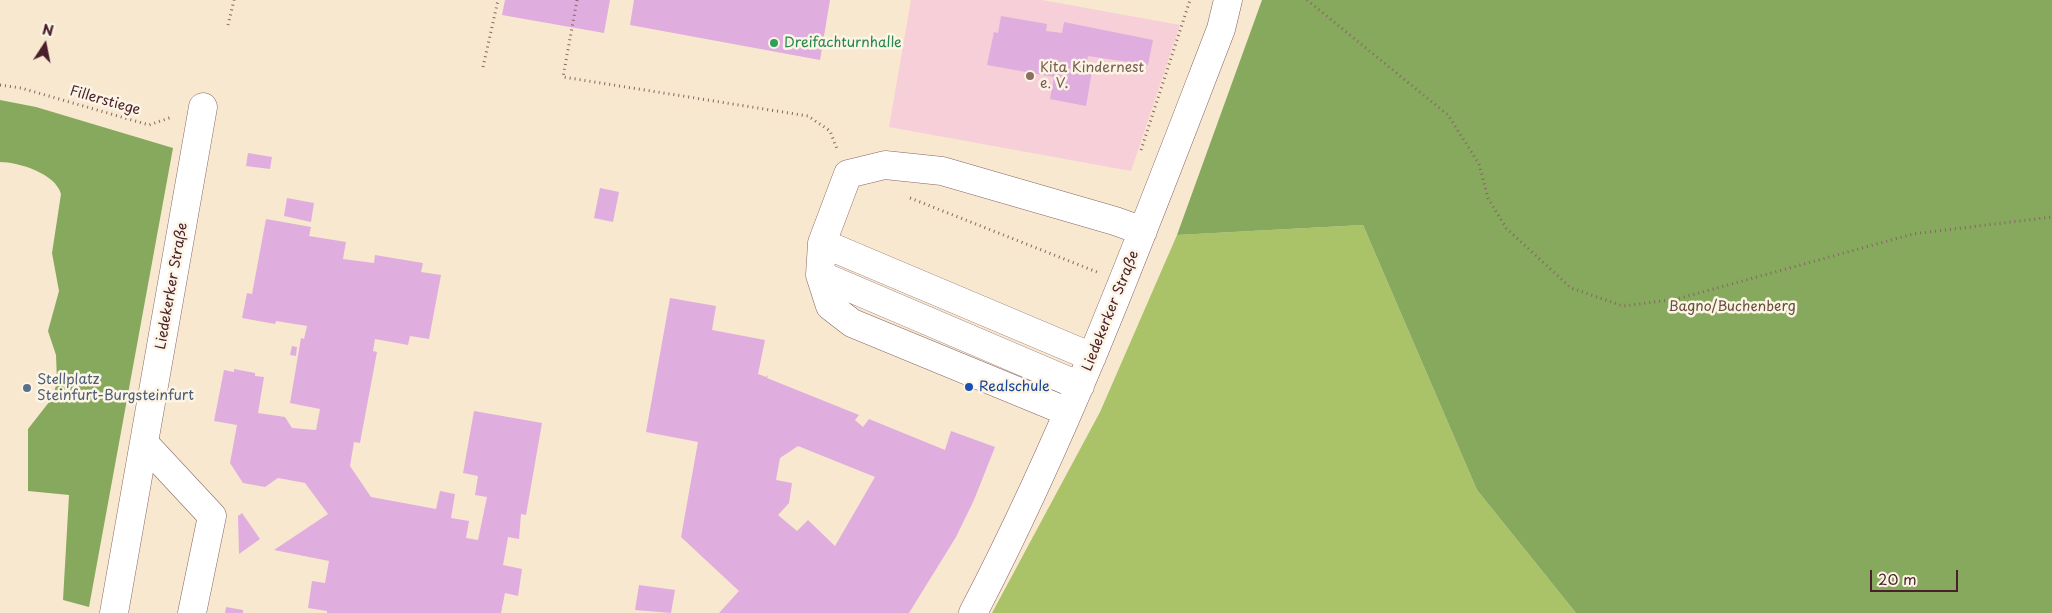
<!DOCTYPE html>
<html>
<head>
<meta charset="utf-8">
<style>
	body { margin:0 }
	#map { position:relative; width:2052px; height:613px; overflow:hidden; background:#f8e8d0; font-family:"Playpen Sans",sans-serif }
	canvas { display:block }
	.north { position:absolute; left:20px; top:20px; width:50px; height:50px; -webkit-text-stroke:4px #fcf5e5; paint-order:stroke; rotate:11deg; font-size:14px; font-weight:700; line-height:20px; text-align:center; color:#4a1f2b }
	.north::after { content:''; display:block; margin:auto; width:18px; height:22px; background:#4a1f2b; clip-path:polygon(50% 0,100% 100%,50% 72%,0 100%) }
	.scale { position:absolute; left:1870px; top:570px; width:88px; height:22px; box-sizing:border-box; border:2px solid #4a1f2b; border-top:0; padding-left:6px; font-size:15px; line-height:18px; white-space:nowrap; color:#4a1f2b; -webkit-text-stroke:4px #fcf5e5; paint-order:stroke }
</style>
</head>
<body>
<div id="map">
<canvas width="2052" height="613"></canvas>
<div class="north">N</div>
<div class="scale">20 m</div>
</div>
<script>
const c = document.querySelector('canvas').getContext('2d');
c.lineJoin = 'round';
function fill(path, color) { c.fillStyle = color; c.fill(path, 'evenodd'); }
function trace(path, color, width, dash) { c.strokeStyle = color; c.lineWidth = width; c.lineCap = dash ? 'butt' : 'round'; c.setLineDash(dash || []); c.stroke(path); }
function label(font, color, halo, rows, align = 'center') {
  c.font = font + ' "Playpen Sans",sans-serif'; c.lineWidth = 5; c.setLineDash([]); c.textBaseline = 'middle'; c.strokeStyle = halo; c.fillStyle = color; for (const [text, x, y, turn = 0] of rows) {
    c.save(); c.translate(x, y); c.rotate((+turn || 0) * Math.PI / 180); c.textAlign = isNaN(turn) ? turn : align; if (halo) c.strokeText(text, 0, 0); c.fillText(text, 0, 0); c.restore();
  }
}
const built = new Path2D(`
	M911,0h131l138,25 -49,146 -242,-44z`);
const green = new Path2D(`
	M1363,225l114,265 99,123h-584l108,-201 77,-177z`);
const forest = new Path2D(`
	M1262,0h790v613h-476l-99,-123 -114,-265 -186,10z
	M0,100l36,7 137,41 -84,459 -26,-7 6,-105 -41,-4v-62l25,-32 4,-16 -1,-26 -8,-24 11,-40 -7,-38 9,-59c-5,-20 -42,-32 -61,-32z`);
const building = new Path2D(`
	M505,0h105l-6,33 -102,-18z
	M634,0h196l-10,60 -190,-35z
	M1001,16l46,8 -1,7 16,2 2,-11 89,18 -5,25 -60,-9 -3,13 7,2 -6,35 -36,-7 4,-22 -67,-12 7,-33 4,1z
	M248,153l24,4 -2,12 -24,-3z
	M600,188l19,4 -6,30 -19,-4z
	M287,198l27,5 -3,19 -27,-6z
	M266,219l45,8 -2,9 37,6 -3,17 31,4 1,-8 48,8 -2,9 20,3 -12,64 -19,-3 -2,9 -33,-6 -2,12 4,1 -17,91 -6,-1 -4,24 21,31 65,12 4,-18 15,3 -4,24 18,3 -3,17 12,2 9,-43 -12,-2 3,-19 -15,-3 11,-62 68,12 -16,92 -5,-1 -2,25 -11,-2 -5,28 19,4 -4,27 -13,-3 -4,20h-174v-2l-19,-3 4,-27 13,2 4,-22 -55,-11 54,-36 -23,-31 -27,-5 -13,9 -22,-4 -13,-20 7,-38 -23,-4 10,-51 10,2v-3l21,4v3l9,1 -6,36 27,4 7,11 24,2 4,-21 -30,-6 11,-65 3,1 3,-13 -31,-5 -1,3 -33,-6 5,-25 5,1z
	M670,298l46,8 -4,24 53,10 -7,34 8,3 2,-2 -1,3 92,37 -4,5 8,7 6,-8 76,31 6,-19 44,16 -21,53 -18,37 -47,76h-190l20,-22 -58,-54 17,-95 -52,-10zM798,446l77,31 -40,69 -27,-26 -11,11 -19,-16 11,-12 3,-20 -16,-3 4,-22z
	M292,346l5,1 -1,9 -6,-1z
	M242,513l18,26 -21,15 -1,-38z
	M639,585l36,5 -4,23 -36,-3z
	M226,607l17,3v3h-18z`);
const path = new Path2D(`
	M577,0l-14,77 245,39 22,15 7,18
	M1307,0l141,115 31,49 9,34 18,30 65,60 52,18 54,-7 236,-65 139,-17
	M228,25l6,-25
	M483,67l15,-67
	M0,85l21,3 128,37 23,-8
	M1141,150l49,-150
	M910,198l187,74`);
const minor = new Path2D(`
	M822,243l270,114
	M820,275l260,111
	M1068,412l-216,-89 -22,-17 -10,-31 2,-32 26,-69 37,-9 57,6 173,50 28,10
	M144,443l68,73 -20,97
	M114,613l89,-506
	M973,613c98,-188 172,-387 248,-584l7,-29`);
const markers = [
	[774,43,5,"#2e9e5b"],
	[1030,76,5,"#8d6e63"],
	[969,387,5,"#1a4fb4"],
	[27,388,5,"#5c6f8a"]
];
const leisureNames = [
	["Dreifachturnhalle",784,43]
];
const educationNames = [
	["Kita Kindernest",1040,68],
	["e. V.",1040,84]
];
const streetNames = [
	["Fillerstiege",105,101,16],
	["Liedekerker Straße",172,286,-80],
	["Liedekerker Straße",1111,311,-68]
];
const parkNames = [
	["Bagno/Buchenberg",1732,307]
];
const serviceNames = [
	["Stellplatz",37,380],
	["Steinfurt-Burgsteinfurt",37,396]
];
const transitNames = [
	["Realschule",979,387]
];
fill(built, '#f6cfd8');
fill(green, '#aac369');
fill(forest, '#87a95d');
fill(building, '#e0addf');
trace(minor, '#876565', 29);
trace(path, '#876565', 3, [1, 4]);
trace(minor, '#fff', 28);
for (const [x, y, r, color] of markers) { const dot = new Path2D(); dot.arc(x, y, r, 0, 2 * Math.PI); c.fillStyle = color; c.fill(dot); trace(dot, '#fcf5e5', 2); }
label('14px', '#27864d', '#fcf5e5', leisureNames, 'left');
label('14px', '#785e54', '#fcf5e5', educationNames, 'left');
label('14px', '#4a1f2b', '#fcf5e5', streetNames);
label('14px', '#67503e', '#fcf5e5', parkNames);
label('14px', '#4e5e75', '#fcf5e5', serviceNames, 'left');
label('14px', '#164399', '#fcf5e5', transitNames, 'left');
</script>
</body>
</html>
